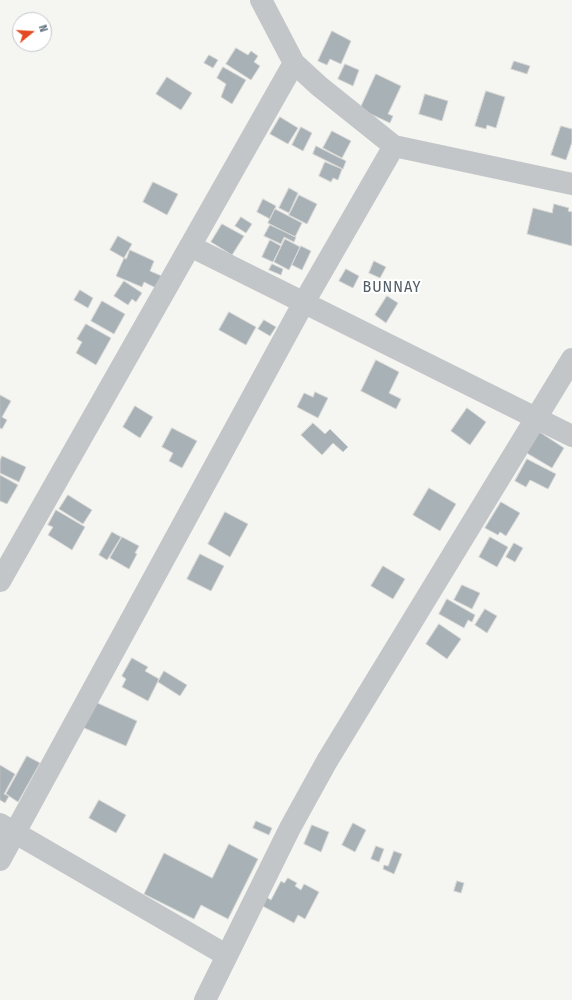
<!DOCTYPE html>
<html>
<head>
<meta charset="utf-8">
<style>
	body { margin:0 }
	#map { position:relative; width:572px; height:1000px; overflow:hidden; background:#f5f5f1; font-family:"Fira Sans Condensed",sans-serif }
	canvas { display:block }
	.north { position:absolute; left:12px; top:12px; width:40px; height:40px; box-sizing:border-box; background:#fff; border:1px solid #c1c8cd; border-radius:50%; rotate:72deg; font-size:11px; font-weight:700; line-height:16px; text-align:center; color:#647682 }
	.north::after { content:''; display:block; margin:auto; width:14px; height:18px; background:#e44a22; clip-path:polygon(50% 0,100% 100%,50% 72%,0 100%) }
</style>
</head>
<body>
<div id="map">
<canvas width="572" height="1000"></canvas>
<div class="north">N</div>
</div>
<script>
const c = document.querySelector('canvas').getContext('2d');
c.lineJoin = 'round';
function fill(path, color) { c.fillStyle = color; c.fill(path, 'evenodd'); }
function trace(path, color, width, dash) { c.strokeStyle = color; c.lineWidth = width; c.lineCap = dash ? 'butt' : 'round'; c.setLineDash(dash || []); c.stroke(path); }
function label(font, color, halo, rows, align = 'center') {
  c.font = font + ' "Fira Sans Condensed",sans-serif'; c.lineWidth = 4; c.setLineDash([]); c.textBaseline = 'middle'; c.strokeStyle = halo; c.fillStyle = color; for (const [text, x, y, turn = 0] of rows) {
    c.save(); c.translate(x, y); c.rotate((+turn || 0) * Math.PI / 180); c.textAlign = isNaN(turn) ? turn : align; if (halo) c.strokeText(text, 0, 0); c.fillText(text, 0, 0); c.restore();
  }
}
const building = new Path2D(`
	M332,31l19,10 -10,23 -11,-5 -3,6 -9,-4z
	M236,48l12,7 3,-4 7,5 -4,6 6,4 -9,14 -25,-16z
	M209,55l9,5 -5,8 -9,-5z
	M514,61l16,5 -3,8 -16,-5z
	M345,64l14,6 -6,16 -15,-7z
	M223,67l23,13 -14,24 -11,-7 5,-13 -9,-6z
	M376,74l25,12 -13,28 5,2 -3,7 -30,-14z
	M167,77l25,16 -11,17 -25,-16z
	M486,91l19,6 -9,31 -9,-3 -1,4 -11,-3z
	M425,94l23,7 -6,20 -23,-7z
	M280,117l18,11 -10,16 -18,-10z
	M561,126l11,3v13l-6,18 -15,-5z
	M301,127l11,6 -9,18 -11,-6z
	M332,131l19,10 -9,17 -19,-10z
	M316,146l30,15 -3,8 -30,-15z
	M325,162l17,7 -4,11 -5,-2 -2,4 -12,-6z
	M153,182l25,12 -11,21 -24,-13z
	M289,188l9,5 -9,20 -10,-5z
	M299,195l18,9 -10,20 -18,-9z
	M263,199l13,7 -6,13 -13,-7z
	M554,204l15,4 -1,3 4,1v34l-45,-12 6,-26 19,5z
	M275,209l27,14 -7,14 -27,-14z
	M241,217l11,7 -6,9 -11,-7z
	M222,224l22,12 -12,19 -21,-13z
	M270,225l26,12 -2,5 -10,-5 -3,7 -17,-8z
	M118,236l14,8 -8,14 -14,-8z
	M285,239l15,8 -11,23 -15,-8z
	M270,240l11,6 -8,16 -11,-5z
	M301,246l10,5 -9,19 -10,-5z
	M130,250l24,11 -4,10 14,6 -6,12 -14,-7 -2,5 -26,-11 8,-18 2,1z
	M374,261l12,6 -6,11 -11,-5z
	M272,264l11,5 -2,6 -12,-5z
	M346,269l13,7 -6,12 -14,-7z
	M124,281l18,12 -6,9 -4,-3 -4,6 -14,-9z
	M80,290l13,8 -5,10 -14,-8z
	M387,296l11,7 -12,20 -11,-8z
	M102,301l23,13 -11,20 -23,-13z
	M229,312l27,15 -10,18 -27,-15z
	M264,320l12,7 -6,9 -12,-7z
	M86,324l25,14 -15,27 -20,-12 6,-11 -5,-3z
	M376,360l23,12 -10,21 12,6 -5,10 -35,-18z
	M315,392l13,6 -10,20 -21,-11 7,-14 9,4z
	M0,395l11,6 -9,16 5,3 -5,9 -2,-1z
	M135,406l18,11 -13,21 -17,-11z
	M467,408l19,14 -16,23 -19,-14z
	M313,423l12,11 5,-5 18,18 -5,5 -10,-9 -11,12 -21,-20z
	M172,428l25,13 -15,27 -13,-7 4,-8 -11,-6z
	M538,431l26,17 -12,20 -27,-16z
	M2,456l24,11 -7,15 -19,-9v-12z
	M527,459l29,15 -8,15 -18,-9 -4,7 -11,-6z
	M0,475l18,10 -11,19 -7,-3z
	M429,488l27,16 -16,27 -27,-16z
	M68,495l24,15 -9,14 -24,-15z
	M501,502l19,11 -14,23 -6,-4 -2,3 -13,-7z
	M56,510l29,17 -13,23 -24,-15 5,-8 -5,-2z
	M225,512l23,12 -18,33 -22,-13z
	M112,532l9,5 -14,23 -8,-5z
	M122,537l17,9 -4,7 2,1 -8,15 -19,-11z
	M490,537l18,10 -11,20 -18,-10z
	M514,543l9,5 -8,14 -9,-5z
	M200,554l24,12 -13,25 -24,-12z
	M383,566l22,13 -12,20 -22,-13z
	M462,585l18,8 -8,16 -18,-9z
	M447,599l28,16 -3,7 -4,-2 -4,8 -25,-14z
	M485,609l12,7 -10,17 -12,-8z
	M439,624l22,15 -14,20 -21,-15z
	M132,658l16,9 -3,4 14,8 -11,22 -26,-14 4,-8 -4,-3z
	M164,671l23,14 -7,11 -22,-14z
	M93,701l44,20 -11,25 -44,-19z
	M27,756l13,7 -22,39 -12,-8z
	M0,765l15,9 -11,20 5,2 -4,7 -5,-3z
	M99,800l27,15 -10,18 -27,-15z
	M256,821l16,7 -3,7 -16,-7z
	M353,823l13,7 -11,22 -13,-7z
	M312,825l17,7 -8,20 -17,-8z
	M229,844l29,15 -30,60 -27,-14 -7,14 -50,-25 20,-41 48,25z
	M376,846l8,3 -5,13 -8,-3z
	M394,851l8,3 -8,20 -11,-5 1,-4 4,1z
	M288,878l9,5 -2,3 6,4 3,-6 15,8 -14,27 -7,-4 -4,8 -37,-20 5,-9 9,6 10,-19 3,2z
	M457,881l7,2 -3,10 -7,-2z`);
const minor = new Path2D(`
	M261,0l33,63 25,23 75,60 178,38
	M190,246l382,190
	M0,581l294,-518
	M0,824l226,131
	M0,860l303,-556 91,-158
	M205,1000l85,-172 37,-67 245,-402`);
const quarterNames = [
	["BUNNAY",392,288]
];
fill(building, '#a8b1b6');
trace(building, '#d6d6d4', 1);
trace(minor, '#c2c6c9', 22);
c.letterSpacing = '1px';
label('16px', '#525e67', '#fff', quarterNames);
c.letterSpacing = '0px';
</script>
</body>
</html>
